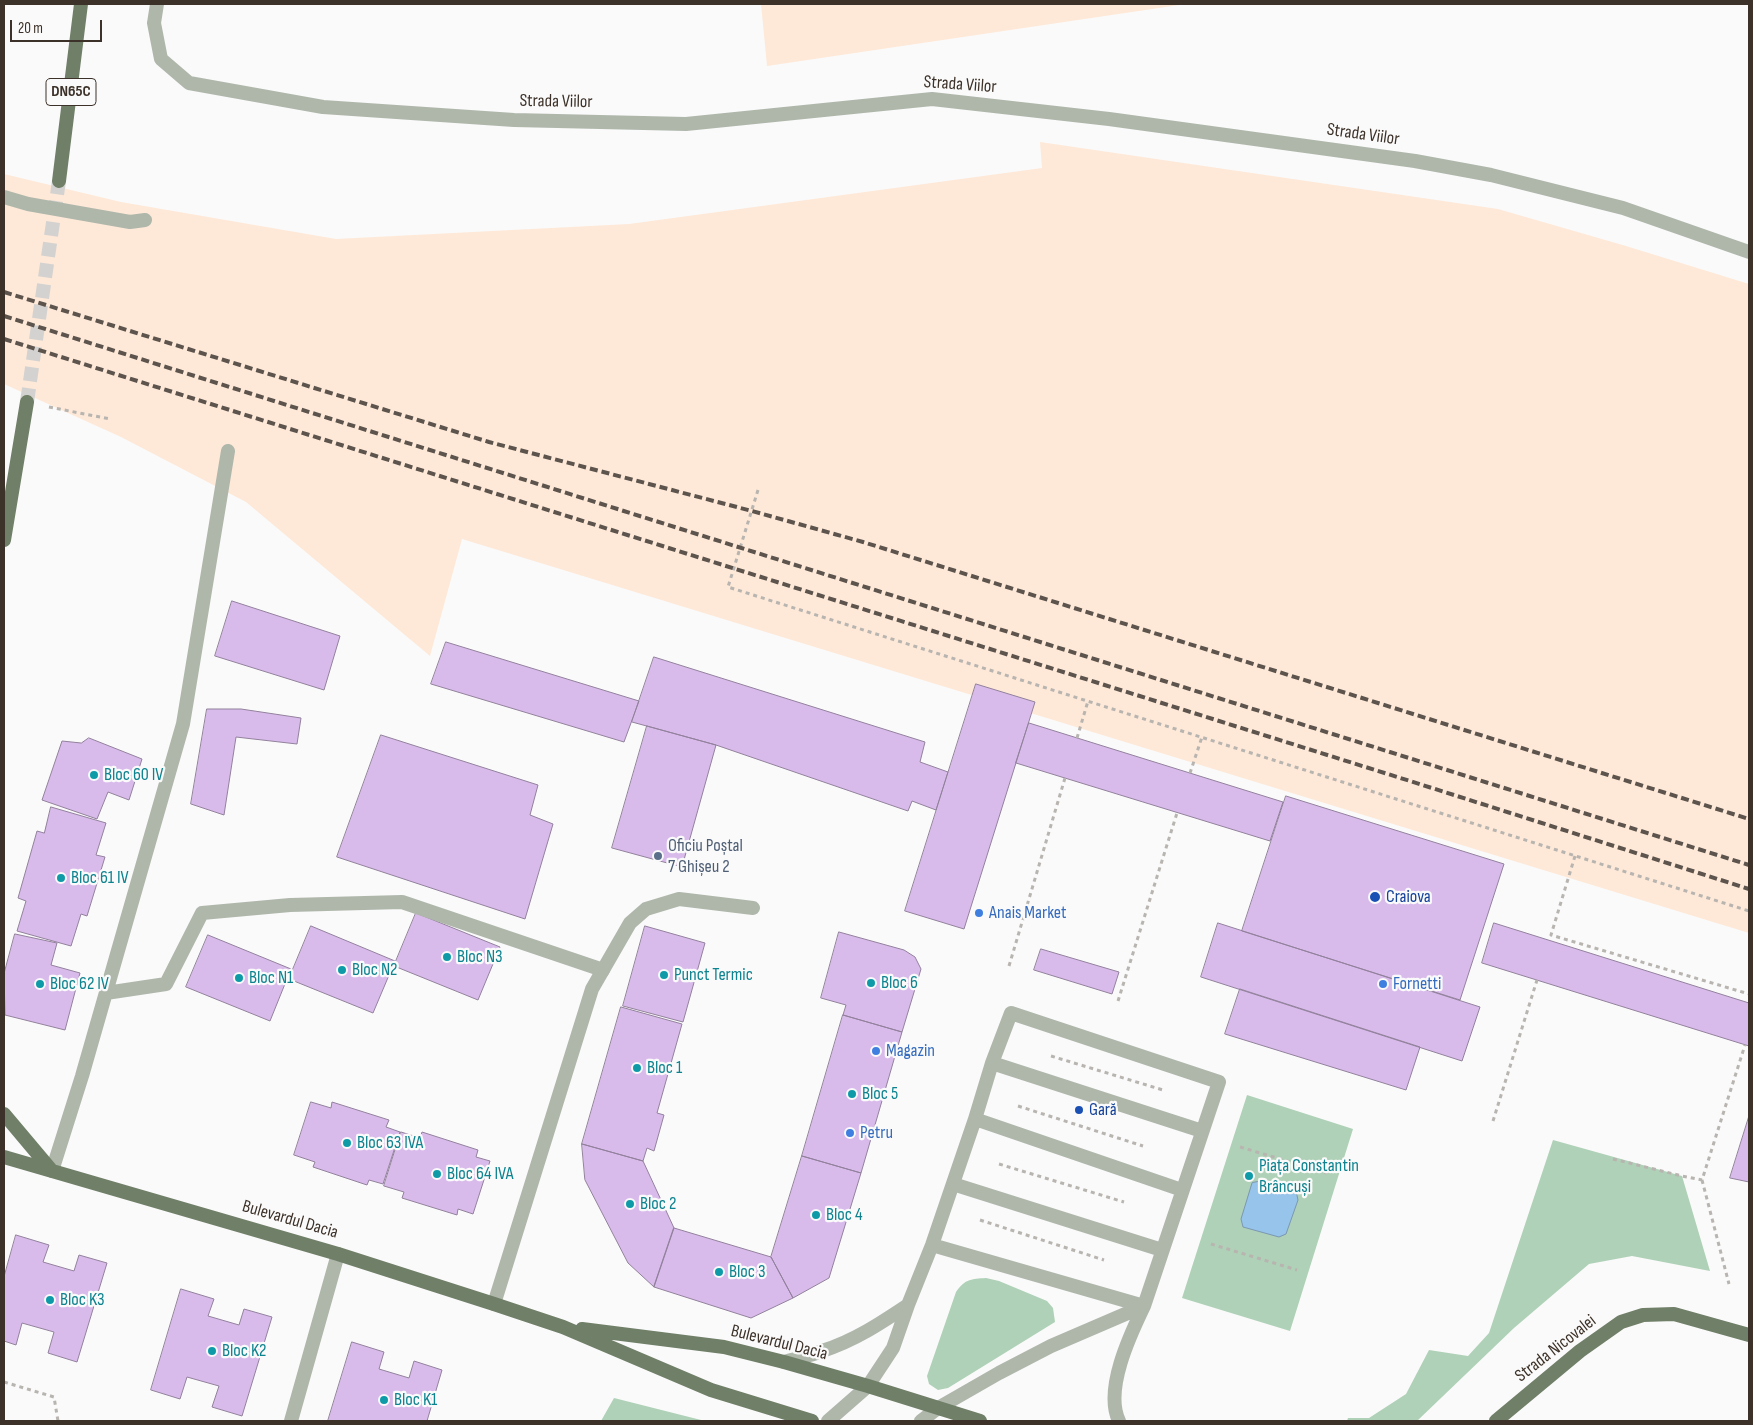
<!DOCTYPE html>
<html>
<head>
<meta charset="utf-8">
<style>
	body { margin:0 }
	#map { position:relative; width:1753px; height:1425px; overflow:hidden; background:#fafafa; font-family:"Sofia Sans Condensed",sans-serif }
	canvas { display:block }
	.frame { position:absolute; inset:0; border:5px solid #3d3229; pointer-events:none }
	.scale { position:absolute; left:10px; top:20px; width:92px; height:22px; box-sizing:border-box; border:2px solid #3d3229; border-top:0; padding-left:6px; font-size:15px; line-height:18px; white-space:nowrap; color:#3d3229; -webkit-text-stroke:4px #fafafa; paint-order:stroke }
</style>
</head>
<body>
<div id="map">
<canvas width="1753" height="1425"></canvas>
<div class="frame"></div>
<div class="scale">20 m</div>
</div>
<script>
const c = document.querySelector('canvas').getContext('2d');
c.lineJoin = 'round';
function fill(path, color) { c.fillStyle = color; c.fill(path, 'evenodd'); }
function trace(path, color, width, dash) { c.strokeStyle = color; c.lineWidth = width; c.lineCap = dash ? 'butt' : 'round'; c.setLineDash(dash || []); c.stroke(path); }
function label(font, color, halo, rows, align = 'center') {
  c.font = font + ' "Sofia Sans Condensed",sans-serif'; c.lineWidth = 4.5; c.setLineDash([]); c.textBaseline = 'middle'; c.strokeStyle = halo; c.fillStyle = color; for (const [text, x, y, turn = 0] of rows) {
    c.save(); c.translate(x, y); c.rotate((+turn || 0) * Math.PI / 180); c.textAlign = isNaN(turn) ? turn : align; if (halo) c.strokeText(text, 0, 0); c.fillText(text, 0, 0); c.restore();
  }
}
const built = new Path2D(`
	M761,4h425l-419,62z
	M1040,142l458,67 128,37 123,38v649l-1287,-394 -32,117 -184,-154 -125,-65 -117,-53v-210l117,28 215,37 293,-15 413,-56z`);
const green = new Path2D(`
	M1247,1095l106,34 -63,202 -108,-33z
	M1553,1140l129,36 28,95 -78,-15 -43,8 -75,64 -97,93h-70l1,-3h21l37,-24 23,-44 39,6 21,-23z
	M986,1278l13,3 48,20 6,7 2,14 -107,66 -10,2 -9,-6 -2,-8 29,-84c9,-13 15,-13 30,-14z
	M614,1398l91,23h-104z`);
const water = new Path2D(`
	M1261,1181l35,10 2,9 -12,34 -7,3 -36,-10 -2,-8 11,-36z`);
const building = new Path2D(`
	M232,601l108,35 -16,54 -109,-34z
	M446,642l193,59 -15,41 -193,-58z
	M654,657l271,85 -5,20 28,10 -12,38 -24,-9 -4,10 -192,-66 -84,-23z
	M976,684l59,18 -71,227 -59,-18z
	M207,709h34l60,9 -4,26 -61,-7 -12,78 -33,-11z
	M1029,723l254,79 -13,39 -254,-78z
	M647,726l69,19 -34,122 -70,-19z
	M381,735l157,50 -8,30 23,9 -28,95 -188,-62z
	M89,738l53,21 -13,41 -21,-8 -11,27 -55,-19 20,-59 19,2z
	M1286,796l218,68 -44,136 -218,-69z
	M51,807l55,16 -10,32 9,2 -18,59 -6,-2 -10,32 -54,-15 9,-30 -8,-3 19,-67 7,2z
	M416,913l84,34 -22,53 -84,-34z
	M1218,923l262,84 -18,54 -261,-84z
	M1494,923l255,80v43l-267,-83z
	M311,926l84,35 -22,52 -84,-34z
	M645,926l60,17 -22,79 -60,-16z
	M839,932l65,18 11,7 6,12 -19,63 -59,-17 3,-10 -25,-7z
	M15,934l42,9 -6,22 29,8 -15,57 -60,-15 -1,-41z
	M208,935l83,34 -21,52 -84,-34z
	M1041,949l78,23 -7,22 -78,-24z
	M1240,989l180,58 -14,43 -181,-56z
	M621,1007l61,17 -25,89 7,2 -10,36 -7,-3 -4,13 -61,-17z
	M843,1015l59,17 -41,141 -59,-17z
	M311,1102l20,6 1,-6 57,18 -3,7 14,5 -17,52 -14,-4 -2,5 -54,-18 2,-5 -21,-7z
	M1749,1116v66l-19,-4z
	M401,1132l19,6 2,-6 56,18 -2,7 14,4 -17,53 -15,-5 -1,6 -55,-17 2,-6 -20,-6z
	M582,1144l61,17 31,67 -20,59 -26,-24 -43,-83z
	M802,1156l59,17 -32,105 -36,20 -22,-41z
	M674,1228l97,29 22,41 -42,20 -97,-31z
	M16,1235l33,10 -6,17 31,9 5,-16 28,8 -30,99 -29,-9 6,-21 -32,-9 -6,22 -12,-4v-64z
	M181,1289l33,10 -6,17 31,9 5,-16 28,8 -30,99 -30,-9 7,-21 -32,-9 -7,22 -29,-9z
	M352,1342l32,10 -5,17 30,9 5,-17 28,9 -15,51h-99z`);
const primaryTunnel = new Path2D(`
	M27,402l32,-221`);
const path = new Path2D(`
	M49,407l61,12
	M758,490l-30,97 1021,324
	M1077,738l11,-37
	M1190,773l12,-36
	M1575,856l-24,79 198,59
	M1009,966l56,-188
	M1118,1001l59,-188
	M1051,1056l112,34
	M1018,1106l125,40
	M1493,1121l44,-141
	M1240,1147l87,26
	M1613,1159l69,17 20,4 43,-135
	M999,1164l125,38
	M1702,1180l27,104
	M980,1220l124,40
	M1211,1244l86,26
	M4,1382l50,15 4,24`);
const service = new Path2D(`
	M4,197l24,7 102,18 15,-2
	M106,993l60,-9 36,-71 88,-8 112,-3 201,68
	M52,1171l30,-95 101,-352 45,-273
	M291,1421l47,-167`);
const minor = new Path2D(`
	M157,4l-3,19 7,36 28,24 134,24 191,13 172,4 246,-25 177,20 306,42 76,14 132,33 126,44
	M992,1063l210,68
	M975,1119l207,71
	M953,1184l209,66
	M932,1245l212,61
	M494,1304l98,-315 38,-66 16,-14 33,-10 74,9
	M784,1362c13,-4 26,-6 38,-11 32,-10 59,-28 86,-46
	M868,1386l25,-38 15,-43 24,-60 43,-126 17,-56 19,-50 208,69 -75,224c-14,29 -40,84 -25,115
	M938,1408l61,-35 52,-27 93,-40`);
const tertiary = new Path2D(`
	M828,1421l40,-35
	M921,1421l17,-13`);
const primary = new Path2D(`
	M59,181l22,-177
	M4,540l23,-138
	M4,1114l48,57
	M4,1157l334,97 156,50 69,23 148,63 101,31
	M582,1329l142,18 60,15 84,24 112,35
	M1496,1421l84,-70 41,-29 22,-7 31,-1 75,21`);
const rail = new Path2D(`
	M4,292l485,150 263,69 111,31 886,277
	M4,316l1745,549
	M4,339l1406,442 339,108`);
const markers = [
	[94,775,5,"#0f9aa8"],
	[658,856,5,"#5c6f8a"],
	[61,878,5,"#0f9aa8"],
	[1375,897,6,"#1a4fb4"],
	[979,913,5,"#3f7fe0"],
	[447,957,5,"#0f9aa8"],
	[342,970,5,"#0f9aa8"],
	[664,975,5,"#0f9aa8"],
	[239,978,5,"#0f9aa8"],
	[871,983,5,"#0f9aa8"],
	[40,984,5,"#0f9aa8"],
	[1383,984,5,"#3f7fe0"],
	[876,1051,5,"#3f7fe0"],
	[637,1068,5,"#0f9aa8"],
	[852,1094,5,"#0f9aa8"],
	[1079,1110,5,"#1a4fb4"],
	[850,1133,5,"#3f7fe0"],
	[347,1143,5,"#0f9aa8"],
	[437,1174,5,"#0f9aa8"],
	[1249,1176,5,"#0f9aa8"],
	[630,1204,5,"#0f9aa8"],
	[816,1215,5,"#0f9aa8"],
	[719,1272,5,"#0f9aa8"],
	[50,1300,5,"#0f9aa8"],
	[212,1351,5,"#0f9aa8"],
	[384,1400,5,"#0f9aa8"]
];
const shields = [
	[71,92,50]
];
const shieldNames = [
	["DN65C",71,92]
];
const streetNames = [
	["Strada Viilor",960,85,4],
	["Strada Viilor",556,102,1],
	["Strada Viilor",1363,135,8],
	["Bulevardul Dacia",290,1220,16],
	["Bulevardul Dacia",779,1343,14],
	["Strada Nicovalei",1556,1349,-38]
];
const cultureNames = [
	["Bloc 60 IV",104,775],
	["Bloc 61 IV",71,878],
	["Bloc N3",457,957],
	["Bloc N2",352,970],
	["Punct Termic",674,975],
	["Bloc N1",249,978],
	["Bloc 6",881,983],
	["Bloc 62 IV",50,984],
	["Bloc 1",647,1068],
	["Bloc 5",862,1094],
	["Bloc 63 IVA",357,1143],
	["Piața Constantin",1259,1166],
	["Brâncuși",1259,1187],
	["Bloc 64 IVA",447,1174],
	["Bloc 2",640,1204],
	["Bloc 4",826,1215],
	["Bloc 3",729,1272],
	["Bloc K3",60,1300],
	["Bloc K2",222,1351],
	["Bloc K1",394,1400]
];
const serviceNames = [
	["Oficiu Poștal",668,846],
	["7 Ghișeu 2",668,867]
];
const transitNames = [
	["Craiova",1386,897],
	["Gară",1089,1110]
];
const shopNames = [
	["Anais Market",989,913],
	["Fornetti",1393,984],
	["Magazin",886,1051],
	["Petru",860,1133]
];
fill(built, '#fee9d8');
fill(green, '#afd1b7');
fill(water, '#96c4eb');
trace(water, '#7b98b1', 1);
fill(building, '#d9bbeb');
trace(building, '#92819c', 1);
trace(primaryTunnel, '#d4d2d0', 14, [14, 7]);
trace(path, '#b8b4b0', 3, [4, 4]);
trace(service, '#afb7ab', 14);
trace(minor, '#afb7ab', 14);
trace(tertiary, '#afb7ab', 14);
trace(primary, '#707f68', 14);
trace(rail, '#5d544d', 4, [8, 4]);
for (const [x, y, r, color] of markers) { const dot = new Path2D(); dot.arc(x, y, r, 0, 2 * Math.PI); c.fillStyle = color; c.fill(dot); trace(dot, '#fafafa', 2); }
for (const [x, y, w] of shields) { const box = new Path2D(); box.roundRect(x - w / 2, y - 13.5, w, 27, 4); c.fillStyle = '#fafafa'; c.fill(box); trace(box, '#3d3229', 1); }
label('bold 16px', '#3d3229', null, shieldNames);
label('18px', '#3d3229', '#fafafa', streetNames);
label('18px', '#0d838f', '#fafafa', cultureNames, 'left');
label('18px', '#4e5e75', '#fafafa', serviceNames, 'left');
label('18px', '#164399', '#fafafa', transitNames, 'left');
label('18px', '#366cbe', '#fafafa', shopNames, 'left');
</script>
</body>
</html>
